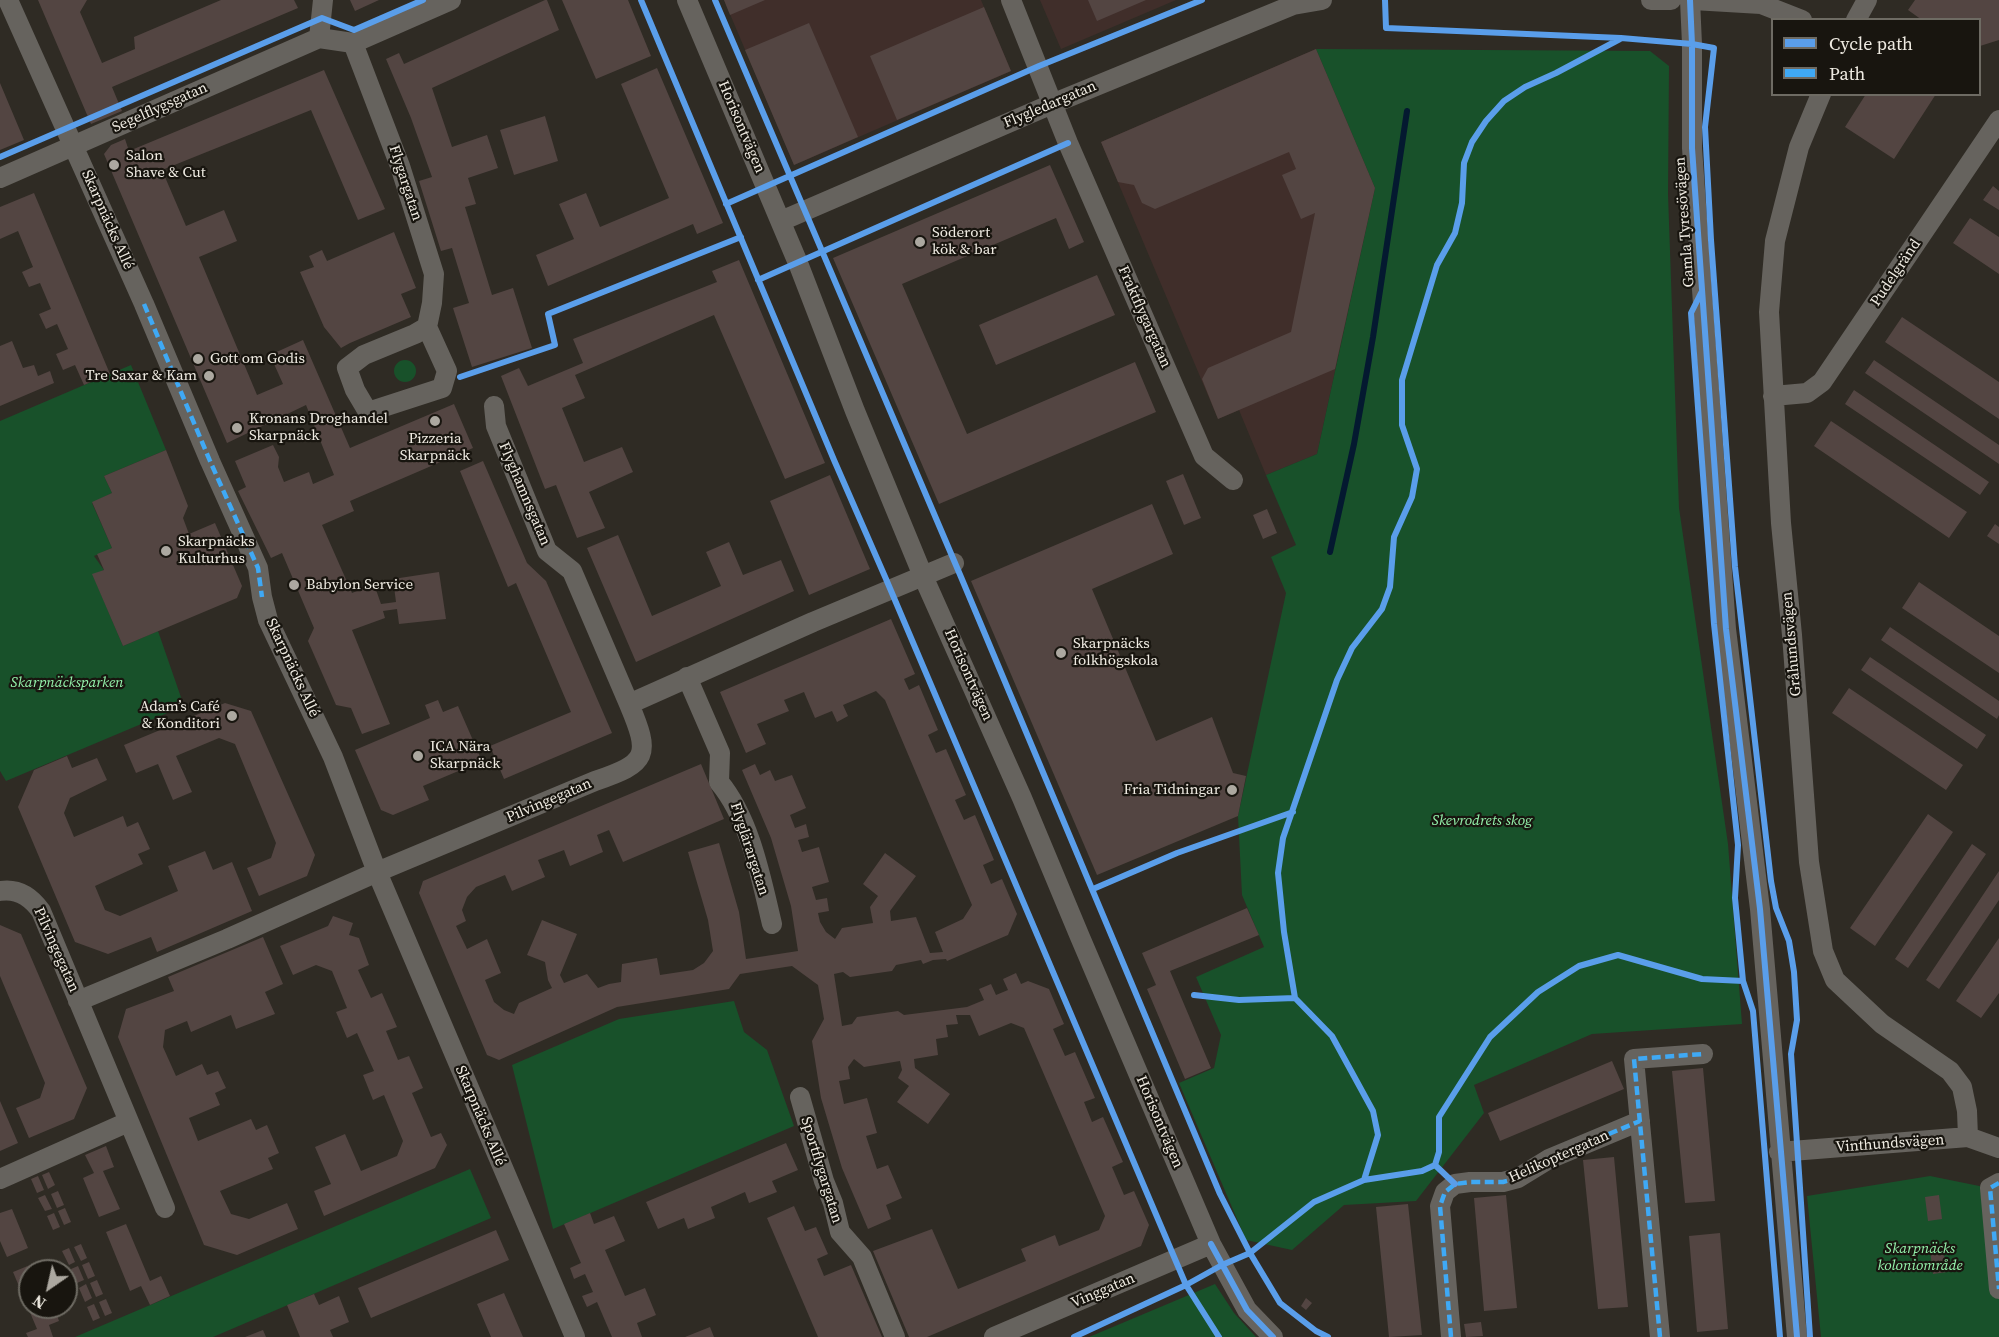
<!DOCTYPE html>
<html>
<head>
<meta charset="utf-8">
<style>
	body { margin:0 }
	#map { position:relative; width:1999px; height:1337px; overflow:hidden; background:#2f2b24; font-family:"Source Serif 4",serif }
	canvas { display:block }
	.legend { position:absolute; left:1771px; top:18px; width:210px; height:78px; box-sizing:border-box; background:#18150f; border:2px solid #6e6b63; margin:0; padding:8px 10px; list-style:none; font-size:18px; color:#efebe2 }
	.legend li { display:flex; align-items:center; gap:12px; height:30px }
	.legend b { width:30px; border:2px solid #6e6b63 }
	.north { position:absolute; left:18px; top:1259px; width:60px; height:60px; box-sizing:border-box; background:#18150f; border:2px solid #6e6b63; border-radius:50%; rotate:214deg; font-size:16px; font-weight:700; line-height:24px; text-align:center; color:#efebe2 }
	.north::after { content:''; display:block; margin:auto; width:21px; height:27px; background:#aca8a0; clip-path:polygon(50% 0,100% 100%,50% 72%,0 100%) }
</style>
</head>
<body>
<div id="map">
<canvas width="1999" height="1337"></canvas>
<ul class="legend">
<li><b style="height:8px;background:#5a9eea"></b>Cycle path</li>
<li><b style="height:8px;background:#3fa9f5"></b>Path</li>
</ul>
<div class="north">N</div>
</div>
<script>
const c = document.querySelector('canvas').getContext('2d');
c.lineJoin = 'round';
function fill(path, color) { c.fillStyle = color; c.fill(path, 'evenodd'); }
function trace(path, color, width, dash) { c.strokeStyle = color; c.lineWidth = width; c.lineCap = dash ? 'butt' : 'round'; c.setLineDash(dash || []); c.stroke(path); }
function label(font, color, halo, rows, align = 'center') {
  c.font = font + ' "Source Serif 4",serif'; c.lineWidth = 4.5; c.setLineDash([]); c.textBaseline = 'middle'; c.strokeStyle = halo; c.fillStyle = color; for (const [text, x, y, turn = 0] of rows) {
    c.save(); c.translate(x, y); c.rotate((+turn || 0) * Math.PI / 180); c.textAlign = isNaN(turn) ? turn : align; if (halo) c.strokeText(text, 0, 0); c.fillText(text, 0, 0); c.restore();
  }
}
const industrial = new Path2D(`
	M724,0h257l30,71 -217,94z
	M1040,0h136l-115,49z
	M1316,49l59,139 -58,266 -51,21 -27,-65 -21,9 -117,-277z`);
const green = new Path2D(`
	M1316,49l334,2 19,15 -1,128 11,314 49,336 14,180 -150,10 -118,51 10,28 -68,88 -72,4 -52,45 -46,-10 -67,-157 35,-15 7,-33 -25,-58 68,-30 -22,-52 -4,-79 48,-223 -15,-36 25,-12 -30,-70 51,-21 58,-266z
	M394 371a11 11 0 1 1 22 0a11 11 0 1 1-22 0Z
	M131,365l35,85 -62,26 8,17 -20,10 20,45 -18,8 10,14 -11,5 30,71 35,-15 26,75 -178,75 -6,-10v-350z
	M734,1001l10,31 23,18 27,76 -241,103 -41,-164 107,-46z
	M470,1169l21,49 -278,119h-138z
	M1930,1176l69,14v147h-178l-14,-141z
	M1215,1284l19,29 22,24h-167z`);
const stream = new Path2D(`
	M1330,552l24,-108 19,-107 34,-226`);
const building = new Path2D(`
	M38,0h49l-7,12 22,51 33,-14 -1,-12 87,-37h73l4,8 -186,79 10,24 -31,13z
	M350,0h29l-24,11z
	M545,0h2l12,30 -127,58 20,59 35,-12 11,33 -30,10 8,26 -11,3 27,88 21,-7 19,60 -60,19 -19,-59 16,-5 -17,-55 -11,3 -22,-70 13,-4 -21,-59 -25,-59 13,-6 5,11z
	M562,0h66l23,56 -55,23z
	M724,0h41l-35,15z
	M1088,0h58l-49,21z
	M1915,0h84v40l-19,6v-26h-58l-14,-10z
	M984,7l27,64 -114,49 -27,-64z
	M809,23l49,114 -64,28 -49,-115z
	M1316,49l59,139 -40,181 -117,50 -16,-40 6,-11 83,-36 24,-119 -14,6 -19,-44 14,-6 -7,-17 -134,57 -13,-6 -8,-18 -16,-3 -17,-40z
	M657,68l66,155 -26,11 -4,-10 -145,62 -12,-31 38,-16 -15,-35 27,-11 14,34 69,-29 -48,-114z
	M324,70l61,139 -27,11 -47,-110 -149,60 24,56 38,-16 13,31 -38,16 58,138 26,-11 -13,-29 33,-15 47,108 104,-44 19,44 -123,53 4,10 -32,14 30,68 22,-9 7,20 15,-2 -3,-23 46,-7 7,47 -47,5 -2,-15 -14,2 2,7 -33,12 38,94 -28,10 -11,-26 -15,-3 -28,-64 6,-13 -32,-75 -11,5 -33,-67 8,-4 -11,-26 38,-16 6,12 -1,10 6,15 25,-10 4,12 21,-9 -28,-70 -79,38 -123,-289 7,-9 14,-6 4,12z
	M0,83l24,57 -24,10z
	M1866,94h70l-42,65 -49,-32z
	M545,116l13,45 -44,14 -14,-45z
	M1050,165l34,77 -15,7 -13,-31 -154,66 65,150 168,-72 21,50 -217,92 -106,-246z
	M1993,186l6,5v19l-16,-10z
	M34,193l76,181 -26,11 -9,-20 -12,5 -7,-16 12,-5 -11,-25 -11,5 -7,-15 12,-5 -11,-26 -11,4 -7,-15 11,-5 -15,-36 -18,8v-32z
	M1970,218l29,19v37l-46,-31z
	M394,232l22,56 -15,6 10,23 -61,26 -9,5 -17,-21 -24,-55 14,-5 -5,-11 13,-6 5,11z
	M739,260l86,203 -40,16 -71,-164 -139,60 10,23 -23,10 22,54 38,-15 11,25 -44,20 16,36 -28,10 -21,-53 -11,4 -44,-113 18,-8 9,18 55,-23 -10,-24 144,-57 -5,-11z
	M1097,275l18,40 -119,50 -17,-40z
	M1902,317l97,65v37l-114,-77z
	M12,341l11,27 11,-3 4,11 12,-5 4,12 -54,23v-60z
	M1874,360l125,85v19l-134,-91z
	M1854,390l135,92 -9,13 -135,-91z
	M1831,421l136,91 -18,26 -135,-92z
	M166,450l22,56 -5,12 6,16 26,-11 27,63 -5,12 -114,48 -31,-72 12,-4 -7,-16 15,-6 -20,-46 20,-9 -8,-17z
	M483,461l44,102 19,18 66,152 -108,46 -14,-33 81,-34 -55,-129 -8,4 -48,-116z
	M1183,474l18,44 -17,7 -18,-44z
	M830,475l40,94 -61,26 -39,-94z
	M1152,504l21,50 -81,35 64,152 56,-24 21,56 13,3 -8,40 -141,59 -126,-294z
	M1267,509l10,24 -14,6 -10,-24z
	M1995,524l4,3v17l-12,-8z
	M618,535l34,81 69,-30 -15,-34 23,-10 14,33 38,-15 13,31 -158,71 -49,-114z
	M1919,582l80,54v37l-97,-65z
	M891,619l24,55 -11,5 5,11 10,-5 19,45 -10,5 8,18 10,-4 20,46 -11,5 9,20 11,-5 19,45 -11,5 8,19 11,-5 15,35 -9,21 -61,26 -1,-2 -13,1 -10,4 -2,-4 -25,5 -4,6 -42,6 -7,-5 -9,2 8,52 10,-2 5,-7 41,-6 6,4 63,-8 17,-7 -5,-11 12,-5 5,11 12,-5 -5,-11 13,-6 5,11 7,-3 21,8 15,35 -11,5 12,27 10,-4 20,46 -11,4 8,20 11,-5 20,45 -11,5 12,28 10,-4 15,34 -8,21 -214,91h-18l-36,-86 59,-22 26,60 68,-28 -5,-12 34,-14 4,11 40,-16 6,-14 -81,-188 -13,-5 -32,13 -9,-21h-14l2,9 -12,1 2,12 -12,2 2,16 -24,4 1,9 35,26 -22,30 -31,-22 12,-16 -11,-8 4,-8 -2,-9 -36,6 -10,-8 -6,8 2,12 -11,2 5,23 23,-6 10,35 -11,3 11,33 11,-4 14,33 -16,7 5,14 -23,10 -26,-61 -21,-70 -9,-57 12,-22 -6,-34 -26,-19 -52,8 -11,15 -112,18 -118,53 -12,-5 -68,-162 4,-12 278,-117 23,55 -101,43 -14,-32 -12,5 6,17 -33,14 -6,-16 -26,10 7,17 -33,14 -7,-16 -29,12 -9,10 -5,13 4,11 -10,5 11,23 20,-10 14,34 -16,7 9,22 10,8 10,4 5,-11 33,-15 -4,-8 -3,-18 -18,-7 15,-35 35,14 -17,41 4,8 23,-9 11,14 11,-4 12,-2 1,-18 35,-6 3,17 33,-5 11,-7 9,-12 -5,-31 -20,-68 31,-9 20,69 7,47 52,-8 -7,-45 -20,-68 -29,-68 13,-6 5,11 10,-5 5,11 17,-6 14,33 -16,7 5,13 11,-4 3,13 -11,3 4,12 17,-5 10,35 -17,5 4,13 11,-2 2,13 -11,2 2,9 6,10 9,7 7,-11 31,-5 -3,-16 8,-11 -15,-12 22,-31 31,23 -26,35 1,10 25,-4 14,36 13,-1 -8,-20 28,-13 9,-14 -87,-205 -9,-9 -33,14 5,11 -11,6 -5,-11 -17,7 -11,-26 -20,8 5,11 -32,13 9,20 -20,9 -26,-61z
	M1890,627l109,74v14l-2,4 -116,-79z
	M1870,657l116,78 -9,14 -116,-79z
	M1849,688l114,77 -17,25 -114,-77z
	M438,700l5,12 15,-6 24,55 -59,25 6,14 -36,15 -12,-5 -26,-60 75,-32 -5,-13z
	M225,703l26,8 64,144 -8,21 -48,20 -12,-28 24,-10 5,-15 -41,-99 -16,-6 -43,18 16,36 -19,8 -15,-36 -22,9 -12,-28z
	M67,756l5,12 25,-10 10,22 -37,18 -6,15 10,24 49,-21 4,11 11,-5 12,27 -12,5 5,10 -48,22 10,24 15,6 58,-25 -10,-25 37,-15 8,19 19,-8 20,49 -95,41 -6,-15 -43,17 -33,-12 -57,-135 16,-37z
	M1928,814l25,18 -78,114 -25,-18z
	M1972,844l14,10 -78,114 -13,-9z
	M1999,871v29l-60,89 -13,-9z
	M1247,908l12,27 -89,36 41,97 -26,11 -38,-90 9,-4 -14,-32z
	M333,916l20,7 -4,12 10,3 10,27 -11,5 13,28 11,-5 15,34 -11,4 12,29 11,-4 14,32 -11,5 19,44 10,-4 6,12 -12,23 -111,48 -10,-25 17,-7 -16,-37 30,-13 16,37 36,-15 6,-15 -19,-46 -11,5 -10,-25 11,-4 -17,-38 -10,5 -11,-26 11,-4 -15,-37 -16,-6 -23,10 -13,-29 48,-20z
	M0,925l21,9 66,154 -13,31 -45,19 -13,-30 24,-10 5,-15 -45,-107z
	M263,937l20,47 -18,8 10,22 -39,15 -5,-14 -40,17 -4,-11 -22,9 -2,17 13,29 26,-12 5,11 11,-4 8,17 -11,5 5,12 -31,13 9,23 53,-22 5,11 11,-5 12,28 -11,5 5,11 -53,22 11,23 18,5 38,-16 11,26 -61,26 -33,-10 -86,-208 8,-28 48,-18 -6,-14z
	M1999,938v55l-18,25 -25,-17z
	M1612,1061l12,28 -124,52 -12,-28z
	M1703,1068l12,133 -30,2 -13,-132z
	M0,1101l18,42 -18,8z
	M786,1143l12,27 -26,11 5,11 -28,11 -4,-11 -34,15 4,11 -27,11 -4,-11 -26,11 -12,-27z
	M106,1146l8,21 -11,4 17,38 -21,8 -16,-39 11,-5 -9,-18z
	M1614,1157l14,150 -30,2 -15,-149z
	M49,1172l6,13 -7,4 -6,-14z
	M38,1176l6,14 -7,3 -6,-14z
	M58,1191l6,14 -7,3 -6,-14z
	M45,1195l7,14 -7,2 -7,-13z
	M1506,1195l11,113 -33,3 -10,-113z
	M1939,1195l3,24 -14,2 -3,-24z
	M1408,1204l14,131 -33,2 -13,-130z
	M794,1206l11,25 11,-4 12,27 -11,5 7,17 27,-11 31,72h-64l-51,-119z
	M65,1208l6,14 -7,3 -6,-14z
	M12,1209l16,39 -21,9 -7,-16v-28z
	M54,1213l6,14 -7,3 -6,-14z
	M590,1213l4,11 20,-8 11,25 -20,9 20,46 20,-8 11,27 -19,8 5,14h-30l-15,-35 -10,5 -5,-11 11,-4 -8,-18 -11,5 -4,-11 11,-5 -17,-39z
	M126,1224l24,57 11,-5 9,20 -20,9 -9,-19 -11,5 -24,-59z
	M496,1230l13,30 -138,58 -13,-30z
	M1720,1233l8,96 -31,3 -8,-96z
	M81,1244l6,14 -6,3 -7,-14z
	M69,1248l6,14 -6,3 -7,-14z
	M1943,1248l4,24 -14,2 -3,-24z
	M89,1262l6,14 -7,3 -6,-14z
	M35,1263l3,8h-8v36h24l5,14 -10,4 4,12h-25l-2,-4 11,-4 -24,-57z
	M78,1266l6,14 -7,3 -6,-14z
	M97,1280l6,14 -7,3 -6,-14z
	M86,1284l6,14 -7,4 -6,-14z
	M504,1293l19,44h-32l-14,-33z
	M314,1294l5,11 20,-9 10,26 -19,8 3,7h-33l-13,-32z
	M1306,1298l6,5 -6,7 -5,-4z
	M106,1299l6,14 -7,3 -6,-14z
	M94,1304l6,14 -7,3 -6,-14z
	M1481,1322l2,14 -17,1 -2,-13z
	M710,1327l4,10h-29z
	M263,1330l3,7h-21z`);
const minor = new Path2D(`
	M8,0l136,304 66,157 48,107 4,29 6,23 65,137 44,115 198,465
	M323,0l-4,38 34,5
	M687,0l111,263 57,148 68,165 99,222 58,139 131,307 36,66 26,27
	M1011,0l57,143 136,313 29,24
	M1651,0h20
	M1690,0l2,44v104l34,481 34,280 37,428
	M1693,0l68,4 41,16
	M1856,20l11,-20
	M353,43l47,123 34,108 -2,29 -5,24
	M353,43l98,-43
	M1821,94l-22,53 -24,94 -6,71 12,211 11,112 17,227 14,89 12,29 47,44 68,47 12,16 5,24 1,26
	M0,178l319,-140
	M781,221l271,-117 241,-99 29,-5
	M427,327l20,44 -5,17 -74,24 -13,-22 -8,-22 17,-13 51,-21z
	M1773,396l34,-3 15,-11 177,-262
	M494,406l2,20 51,125 25,20 57,133
	M687,677l33,76 -1,29c31,37 42,96 53,142
	M0,891c18,-3 31,6 41,20l124,297
	M78,1001l149,-62 150,-67 218,-91c53,-18 56,-25 34,-77l184,-82 141,-59
	M800,1097l24,84 9,22 7,29 22,25 33,80
	M1779,1152l189,-15 31,11
	M0,1179l128,-57
	M1999,1183l-9,5 9,101
	M994,1337l217,-93
	M1451,1337l-11,-131 5,-14 10,-8 15,-2h33l15,-4 31,-19 91,-38
	M1660,1337l-26,-278 69,-5`);
const quiet = new Path2D(`
	M144,304l66,157 48,107 4,29
	M1999,1183l-9,5 9,101
	M1451,1337l-11,-131 5,-14 10,-8 15,-2h33l15,-4 31,-19 91,-38
	M1660,1337l-26,-278 69,-5`);
const cycleway = new Path2D(`
	M641,0l193,460 52,119 300,706 33,52
	M715,0l246,577 259,617 30,59 30,50 36,28 12,6
	M1385,0l1,28 235,10 71,6 22,4 -9,79 6,113 24,327 36,314 5,27 13,33 5,31 3,48 -6,34 19,283
	M1690,0l2,44v104l34,481 34,280 37,428
	M0,157l322,-139 32,12 69,-30
	M726,204l313,-138 163,-66
	M758,280l310,-137
	M1701,293l-10,20 23,311 24,221 -3,53 8,83 10,30 27,326
	M460,377l95,-32 -7,-31 193,-77
	M1093,889l84,-36 116,-41
	M1194,995l45,5 56,-2
	M1435,1165l4,-13v-35l51,-80 48,-45 41,-26 39,-11 84,24 41,2
	M1364,1180l58,-9 13,-6 20,19
	M1211,1244l36,66 26,27
	M1074,1337l112,-52 36,-20 28,-12 64,-51 50,-22 14,-45 -5,-24 -41,-75 -37,-38 -11,-66 -6,-59 5,-35 54,-158 15,-32 30,-39 8,-22 4,-50 18,-40 5,-28 -15,-44v-45l35,-115 18,-32 7,-30 2,-40 8,-21 14,-21 18,-20 21,-14 31,-14 64,-34`);
const markers = [
	[114,165,6,"#aca8a0"],
	[920,242,6,"#aca8a0"],
	[198,359,6,"#aca8a0"],
	[209,376,6,"#aca8a0"],
	[435,421,6,"#aca8a0"],
	[237,428,6,"#aca8a0"],
	[166,551,6,"#aca8a0"],
	[294,585,6,"#aca8a0"],
	[1061,653,6,"#aca8a0"],
	[232,716,6,"#aca8a0"],
	[418,756,6,"#aca8a0"],
	[1232,790,6,"#aca8a0"]
];
const streetNames = [
	["Flygledargatan",1050,105,-23],
	["Segelflygsgatan",160,108,-24],
	["Horisontvägen",741,127,67],
	["Flygargatan",405,183,72],
	["Skarpnäcks Allé",107,220,66],
	["Gamla Tyresövägen",1685,222,-94],
	["Pudelgränd",1896,273,-56],
	["Fraktflygargatan",1144,317,66],
	["Flyghamnsgatan",524,494,67],
	["Gråhundsvägen",1792,644,-95],
	["Skarpnäcks Allé",292,668,65],
	["Horisontvägen",968,675,66],
	["Pilvingegatan",549,801,-23],
	["Flyglärargatan",749,849,72],
	["Pilvingegatan",56,950,66],
	["Skarpnäcks Allé",480,1116,67],
	["Horisontvägen",1159,1122,67],
	["Vinthundsvägen",1890,1144,-4],
	["Helikoptergatan",1559,1157,-24],
	["Sportflygargatan",821,1170,73],
	["Vinggatan",1103,1291,-23]
];
const poiNames = [
	["Salon",126,156],
	["Shave & Cut",126,173],
	["Söderort",932,233],
	["kök & bar",932,250],
	["Gott om Godis",210,359],
	["Tre Saxar & Kam",197,376,"right"],
	["Kronans Droghandel",249,419],
	["Skarpnäck",249,436],
	["Pizzeria",435,439,"center"],
	["Skarpnäck",435,456,"center"],
	["Skarpnäcks",178,542],
	["Kulturhus",178,559],
	["Babylon Service",306,585],
	["Skarpnäcks",1073,644],
	["folkhögskola",1073,661],
	["Adam’s Café",220,707,"right"],
	["& Konditori",220,724,"right"],
	["ICA Nära",430,747],
	["Skarpnäck",430,764],
	["Fria Tidningar",1220,790,"right"]
];
const parkNames = [
	["Skarpnäcksparken",67,683],
	["Skevrodrets skog",1482,821],
	["Skarpnäcks",1920,1249],
	["koloniområde",1920,1266]
];
fill(industrial, '#402e2a');
fill(green, '#18512a');
trace(stream, '#041930', 6);
fill(building, '#534542');
trace(minor, '#66635e', 20);
trace(quiet, '#3fa9f5', 4.5, [9, 4.5]);
trace(cycleway, '#5a9eea', 6);
for (const [x, y, r, color] of markers) { const dot = new Path2D(); dot.arc(x, y, r, 0, 2 * Math.PI); c.fillStyle = color; c.fill(dot); trace(dot, '#18150f', 2); }
label('15px', '#efebe2', '#18150f', streetNames);
label('15px', '#efebe2', '#18150f', poiNames, 'left');
label('italic 15px', '#94f2ab', '#18150f', parkNames);
</script>
</body>
</html>
